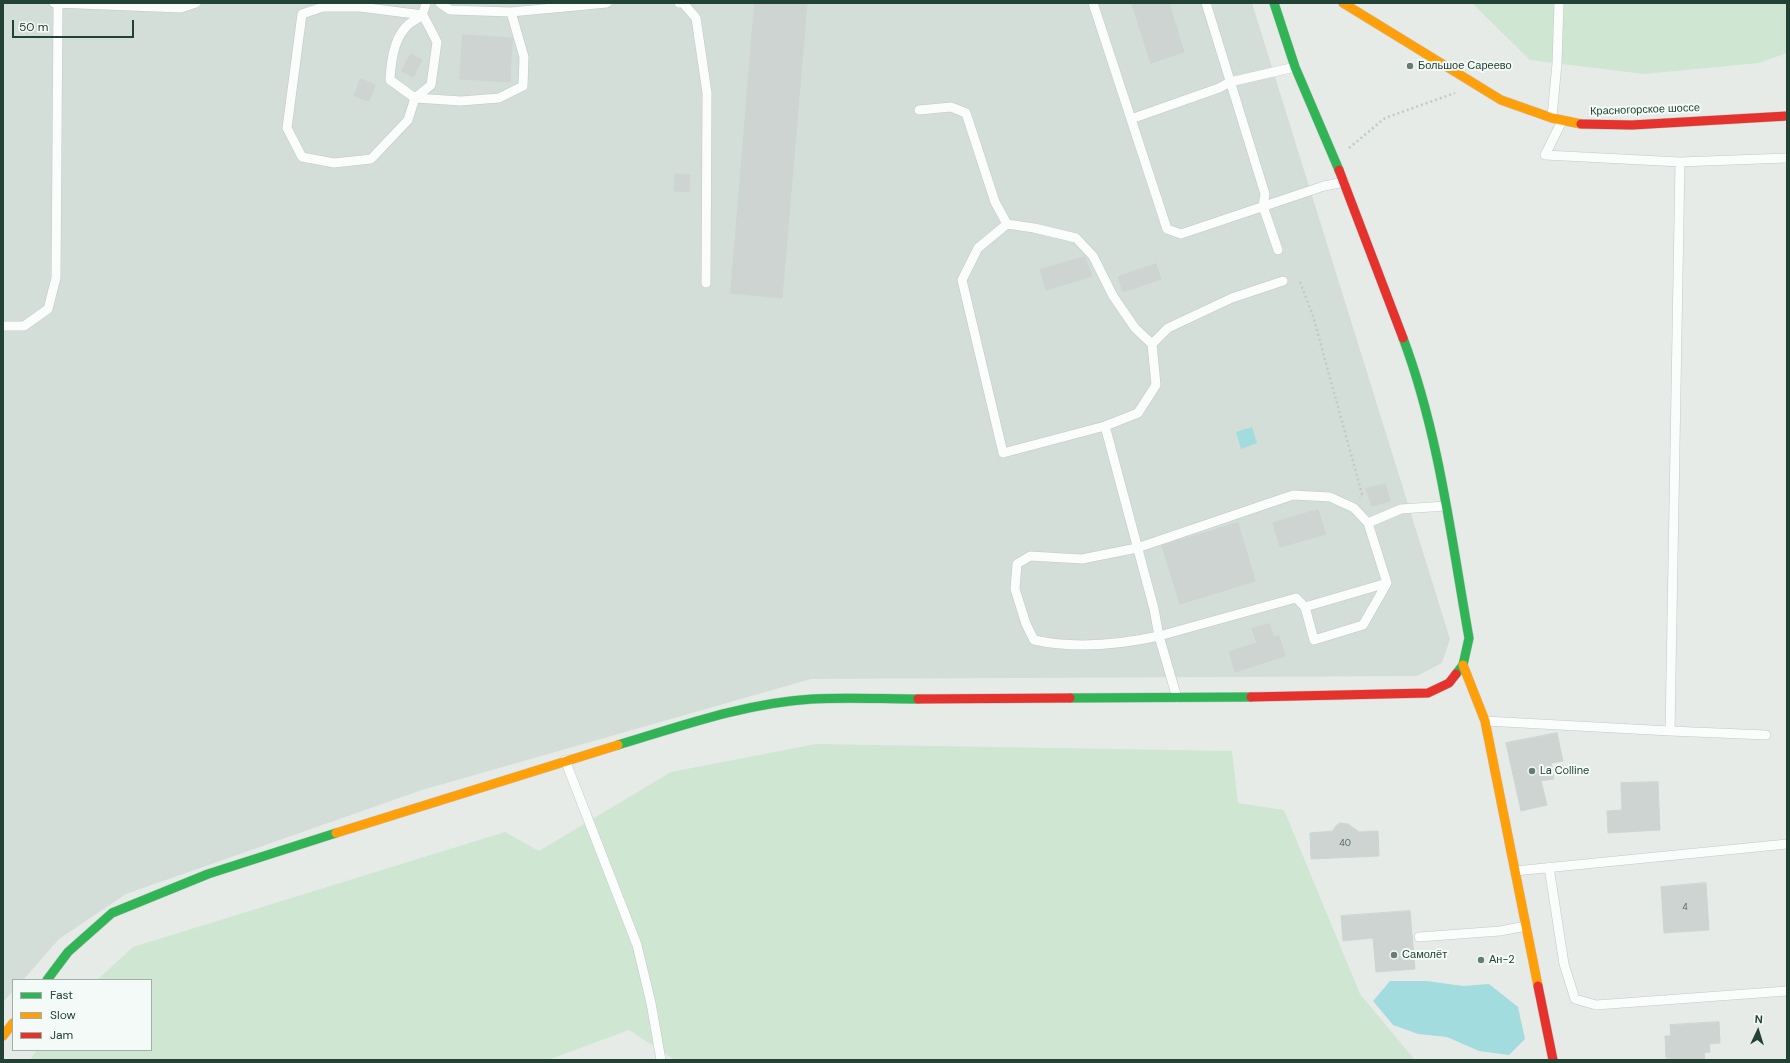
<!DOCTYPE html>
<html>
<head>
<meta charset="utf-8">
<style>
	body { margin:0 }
	#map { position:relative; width:1790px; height:1063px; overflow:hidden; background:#e6ebe8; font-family:"DM Sans",sans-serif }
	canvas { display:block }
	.frame { position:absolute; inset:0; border:4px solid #214235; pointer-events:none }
	.legend { position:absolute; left:12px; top:979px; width:140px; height:72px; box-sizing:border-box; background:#f4faf7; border:1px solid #a0b0a9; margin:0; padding:5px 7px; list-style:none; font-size:12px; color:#214235 }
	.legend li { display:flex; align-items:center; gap:8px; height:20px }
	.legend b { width:20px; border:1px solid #a0b0a9 }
	.north { position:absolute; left:1738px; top:1011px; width:40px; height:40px; -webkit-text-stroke:3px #f4faf7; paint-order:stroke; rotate:4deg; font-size:11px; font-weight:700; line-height:16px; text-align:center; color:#214235 }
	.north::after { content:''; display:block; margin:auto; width:14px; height:18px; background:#214235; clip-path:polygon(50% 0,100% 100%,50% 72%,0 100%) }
	.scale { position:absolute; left:12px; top:20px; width:122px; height:18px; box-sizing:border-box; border:2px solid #214235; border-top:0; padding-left:5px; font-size:12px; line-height:14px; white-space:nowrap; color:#214235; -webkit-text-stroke:3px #f4faf7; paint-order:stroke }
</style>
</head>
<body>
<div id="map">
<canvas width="1790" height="1063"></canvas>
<div class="frame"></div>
<ul class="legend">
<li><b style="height:5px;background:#30b455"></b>Fast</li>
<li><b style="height:5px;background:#ff9f0a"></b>Slow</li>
<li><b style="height:5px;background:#e5322d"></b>Jam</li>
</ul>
<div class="north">N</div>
<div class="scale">50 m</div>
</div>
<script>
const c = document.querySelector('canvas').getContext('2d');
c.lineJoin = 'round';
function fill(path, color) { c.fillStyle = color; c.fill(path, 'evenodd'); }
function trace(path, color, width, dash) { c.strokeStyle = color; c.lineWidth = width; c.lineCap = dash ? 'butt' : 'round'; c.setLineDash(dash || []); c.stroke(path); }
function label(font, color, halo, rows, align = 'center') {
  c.font = font + ' "DM Sans",sans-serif'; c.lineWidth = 4; c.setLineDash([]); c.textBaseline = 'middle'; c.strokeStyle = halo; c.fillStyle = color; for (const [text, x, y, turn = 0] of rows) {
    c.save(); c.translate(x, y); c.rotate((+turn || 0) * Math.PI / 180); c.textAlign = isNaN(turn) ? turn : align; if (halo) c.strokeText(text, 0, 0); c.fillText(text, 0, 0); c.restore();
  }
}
const built = new Path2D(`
	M3,3h1249l198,636 -8,24 -25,13 -606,3 -389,111 -296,104 -67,45 -36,41h-10v11l-10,11z`);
const green = new Path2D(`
	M1472,3h315v50l-28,10 -115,11 -114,-14z
	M816,744l416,7 6,52 46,7 76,184 55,66h-740l-46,-30 -81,30h-518l7,-10h114v-70h-54l36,-33 372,-115 34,19 132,-79z`);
const water = new Path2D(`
	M1252,427l5,16 -16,6 -5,-17z
	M1390,981h37l36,5 26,-2 29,23 7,32 -16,16 -30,-4 -32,-14 -29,-3 -25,-9 -20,-24z`);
const building = new Path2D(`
	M755,3h52l-25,295 -51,-5z
	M1132,3h37l15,49 -33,11z
	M463,35l49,3 -2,44 -50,-3z
	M411,54l11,6 -9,17 -11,-6z
	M361,79l14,6 -6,16 -15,-5z
	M675,174l15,1 -1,17 -15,-1z
	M1085,257l7,19 -46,14 -6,-20z
	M1156,264l5,15 -38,13 -5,-15z
	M1385,484l5,17 -18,5 -6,-17z
	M1318,510l8,24 -46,13 -7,-24z
	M1238,523l17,58 -75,23 -18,-58z
	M1269,624l5,13 5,-1 6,20 -50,16 -6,-20 28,-9 -5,-14z
	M1557,733l6,28 -12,2 3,16 -13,2 6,24 -26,6 -15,-68z
	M1658,782l2,48 -52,3 -1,-22 15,-1 -1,-27z
	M1340,823l8,1 11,8 19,-1 1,25 -68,3 -1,-26 23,-2 2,-4z
	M1706,883l3,47 -45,3 -3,-46z
	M1410,911l5,58 -39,3 -3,-34 -30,3 -2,-25z
	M1719,1022l1,21 -11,1 1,8 -6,1 1,7 -39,-2 -1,-22h6l-1,-11z`);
const path = new Path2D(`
	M1349,148l36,-30 70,-25
	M1300,282l13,34 49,178 -2,4`);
const lane = new Path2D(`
	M54,3l127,5 15,-5
	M426,3c-5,21 -10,12 -21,25 -12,14 -14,35 -15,52l25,18 46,3 38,-3 24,-12 1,-29 -13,-45 -61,-2 -10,-7
	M679,3h4l13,15 11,75 -1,190
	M1093,3l38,116
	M1206,3l59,191 -2,12 15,44
	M323,7h37l63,8 14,27 -6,43 -16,13 -7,22 -37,39 -37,4 -32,-6 -15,-29 15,-114z
	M511,12l96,-9
	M1295,67l-65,15 -11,6 -88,31 36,110 14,5 143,-48 20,-4
	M919,110l32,-3 15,6 29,89 12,22 -29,24 -16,32 41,173 102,-27 49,183 5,27c-41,9 -84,13 -125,4l-8,-16 -11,-35 2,-25 13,-8 52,3 55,-11 156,-53 37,2 24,11 14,15
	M1552,117l5,-54 2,-60
	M1680,162l107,-4
	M1007,224l27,4 42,10 17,18 20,40 22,32 17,16 4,41 -18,28 -33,13
	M3,326h21l24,-17 8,-31 2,-275
	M1152,344l16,-16 64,-30 51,-17
	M1305,607l82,-24
	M1177,698l-18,-62 137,-38 9,9 9,33 49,-15 24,-42 -19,-60 33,-14 45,-3
	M1485,721l185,10 10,-569 -135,-7 17,-34
	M1670,731l96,4
	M565,760l72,185 14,58 10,57
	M1549,867l15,97 11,35 21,6 191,-14
	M1515,871l272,-27
	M1419,937l81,-6 26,-5`);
const fast = new Path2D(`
	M1274,3l21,64 44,103
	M1403,338c36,96 48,199 66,300l-6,27 -7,9
	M1070,698l181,-1
	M618,745c63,-19 128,-42 194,-46 35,-2 71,0 106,0
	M47,980l21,-28 44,-39 96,-39 128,-41`);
const slow = new Path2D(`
	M1343,3l158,97 51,18 29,6
	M1463,665l22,56 53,265
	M336,833l282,-88
	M3,1036l10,-13`);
const jam = new Path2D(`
	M1581,124l51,1 155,-9
	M1339,170l64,168
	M1251,697l177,-4 21,-10 7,-9
	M918,699l152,-1
	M1538,986l15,74`);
const markers = [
	[1410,66,4,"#667d74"],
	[1532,771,4,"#667d74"],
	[1394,955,4,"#667d74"],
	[1481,960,4,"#667d74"]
];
const numberNames = [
	["40",1345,844],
	["4",1685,908]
];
const poiNames = [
	["Большое Сареево",1418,66],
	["La Colline",1540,771],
	["Самолёт",1402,955],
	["Ан-2",1489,960]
];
const streetNames = [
	["Красногорское шоссе",1645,110,-2]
];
fill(built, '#d3ded8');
fill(green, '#cee6d2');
fill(water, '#a3dcde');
fill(building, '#ced4d1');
trace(building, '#ced5d1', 1);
trace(lane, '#c3c8c5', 10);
trace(fast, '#c1c9c5', 10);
trace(slow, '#c1c9c5', 10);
trace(jam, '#c1c9c5', 10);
trace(path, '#c1cbc6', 2.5, [2, 3]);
trace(lane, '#fbfcfc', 9);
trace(fast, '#30b455', 9);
trace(slow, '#ff9f0a', 9);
trace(jam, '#e5322d', 9);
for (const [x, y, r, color] of markers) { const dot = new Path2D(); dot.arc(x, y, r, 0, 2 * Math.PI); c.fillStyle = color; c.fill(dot); trace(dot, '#f4faf7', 1.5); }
label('9px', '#4d675d', null, numberNames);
label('11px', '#214235', '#f4faf7', poiNames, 'left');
label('11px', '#214235', '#f4faf7', streetNames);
</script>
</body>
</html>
